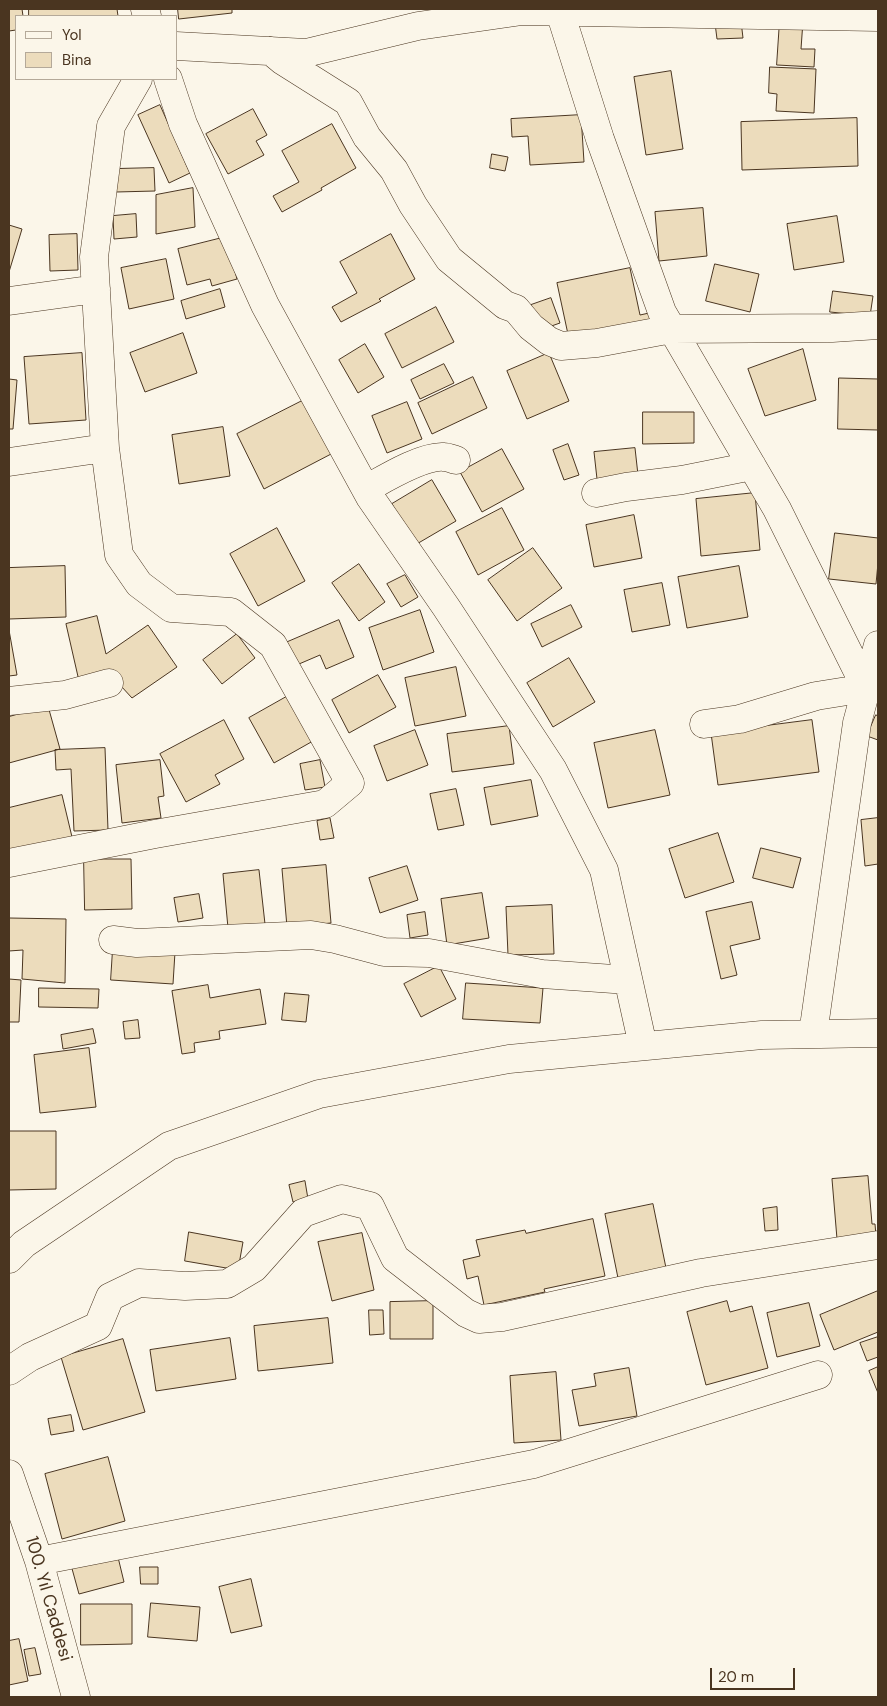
<!DOCTYPE html>
<html>
<head>
<meta charset="utf-8">
<style>
	body { margin:0 }
	#map { position:relative; width:887px; height:1706px; overflow:hidden; background:#fbf6e9; font-family:"DM Sans",sans-serif }
	canvas { display:block }
	.frame { position:absolute; inset:0; border:10px solid #4a3520; pointer-events:none }
	.legend { position:absolute; left:15px; top:15px; width:162px; height:65px; box-sizing:border-box; background:#fbf6e9; border:1px solid #b4a999; margin:0; padding:6px 9px; list-style:none; font-size:15px; color:#4a3520 }
	.legend li { display:flex; align-items:center; gap:10px; height:25px }
	.legend b { width:25px; border:1px solid #b4a999 }
	.scale { position:absolute; left:710px; top:1668px; width:85px; height:22px; box-sizing:border-box; border:2px solid #4a3520; border-top:0; padding-left:6px; font-size:15px; line-height:18px; white-space:nowrap; color:#4a3520; -webkit-text-stroke:4px #fbf6e9; paint-order:stroke }
</style>
</head>
<body>
<div id="map">
<canvas width="887" height="1706"></canvas>
<div class="frame"></div>
<ul class="legend">
<li><b style="height:6px;background:#fbf6e9"></b>Yol</li>
<li><b style="height:14px;background:#ecdcbc"></b>Bina</li>
</ul>
<div class="scale">20 m</div>
</div>
<script>
const c = document.querySelector('canvas').getContext('2d');
c.lineJoin = 'round';
function fill(path, color) { c.fillStyle = color; c.fill(path, 'evenodd'); }
function trace(path, color, width, dash) { c.strokeStyle = color; c.lineWidth = width; c.lineCap = dash ? 'butt' : 'round'; c.setLineDash(dash || []); c.stroke(path); }
function label(font, color, halo, rows, align = 'center') {
  c.font = font + ' "DM Sans",sans-serif'; c.lineWidth = 4; c.setLineDash([]); c.textBaseline = 'middle'; c.strokeStyle = halo; c.fillStyle = color; for (const [text, x, y, turn = 0] of rows) {
    c.save(); c.translate(x, y); c.rotate((+turn || 0) * Math.PI / 180); c.textAlign = isNaN(turn) ? turn : align; if (halo) c.strokeText(text, 0, 0); c.fillText(text, 0, 0); c.restore();
  }
}
const building = new Path2D(`
	M9,9h13l1,7h-7v14l-7,1z
	M29,9h88l1,7h-89z
	M178,9h54v4l-53,6z
	M780,20l23,1 -2,28h14l-1,18 -37,-2z
	M741,21l2,17 -26,1 -2,-16z
	M770,67l46,2 -2,44 -38,-2 1,-17 -8,-1z
	M671,71l12,78 -37,6 -12,-78z
	M160,105l30,68 -21,10 -31,-68z
	M253,109l14,26 -11,6 8,14 -36,19 -22,-40z
	M581,115l3,47 -54,3 -2,-29 -16,1 -1,-18z
	M857,118l1,48 -116,4 -1,-48z
	M332,124l24,44 -35,20 1,2 -40,22 -9,-16 26,-14 -17,-31z
	M492,154l16,3 -3,14 -15,-3z
	M154,168l1,23 -39,1 -1,-23z
	M193,188l2,39 -39,7v-39z
	M703,208l4,48 -48,5 -4,-49z
	M136,214l1,23 -23,2 -1,-23z
	M837,216l7,46 -50,8 -7,-46z
	M9,225l13,4 -13,43z
	M77,234l1,36 -28,1 -1,-36z
	M391,234l24,45 -36,20 2,2 -40,21 -9,-15 25,-14 -17,-31z
	M226,237l11,42 -25,7 -2,-7 -23,6 -9,-36z
	M166,259l8,40 -45,10 -8,-41z
	M715,264l44,10 -9,38 -44,-11z
	M630,268l10,47 9,-2 2,8 -82,18 -12,-56z
	M220,289l5,18 -39,12 -5,-18z
	M833,291l40,5 -3,20 -40,-4z
	M551,298l9,25 -20,7 -9,-25z
	M436,307l18,35 -52,26 -17,-34z
	M183,333l14,40 -52,19 -15,-39z
	M365,344l19,33 -26,16 -19,-33z
	M803,349l13,51 -51,16 -17,-47z
	M82,353l4,67 -57,4 -5,-67z
	M549,353l20,48 -42,18 -20,-48z
	M444,364l10,19 -34,16 -9,-19z
	M473,377l14,31 -55,26 -14,-31z
	M839,378l39,1v51l-40,-1z
	M9,379l8,1 -4,49h-4z
	M306,399l27,54 -69,36 -27,-55z
	M407,402l15,37 -35,14 -15,-37z
	M643,412h51v31l-51,1z
	M223,427l7,49 -51,8 -7,-49z
	M568,444l11,31 -15,5 -11,-30z
	M635,448l3,27 -41,4 -3,-27z
	M502,449l22,40 -42,23 -22,-40z
	M432,480l24,41 -41,24 -23,-41z
	M755,493l5,57 -59,6 -5,-57z
	M502,508l22,42 -46,25 -22,-43z
	M634,515l8,43 -48,9 -8,-42z
	M277,528l28,53 -47,25 -28,-52z
	M835,533l43,5v25l-2,21 -47,-5z
	M533,548l29,40 -45,33 -29,-41z
	M359,564l26,38 -26,19 -27,-38z
	M65,566l1,51 -57,2v-51z
	M739,566l9,51 -61,11 -9,-51z
	M405,575l13,22 -17,10 -14,-23z
	M662,583l8,42 -38,7 -8,-42z
	M571,605l11,22 -40,20 -11,-23z
	M420,610l14,42 -51,18 -14,-42z
	M97,616l9,38 42,-29 29,42 -45,31 -22,-24 -31,7 -13,-57z
	M339,620l15,37 -28,12 -6,-14 -28,12 -9,-23z
	M9,630l8,45 -8,1z
	M237,634l18,24 -33,26 -19,-24z
	M569,658l26,44 -42,25 -26,-44z
	M456,667l10,49 -51,10 -10,-48z
	M378,675l18,32 -47,26 -17,-33z
	M288,696l25,45 -39,22 -25,-45z
	M48,706l12,43 -51,14v-46z
	M876,715l2,1v24l-11,-4z
	M224,720l20,39 -29,16 5,9 -34,18 -26,-48z
	M812,720l7,52 -101,13 -7,-52z
	M509,726l5,38 -62,8 -5,-38z
	M415,730l13,35 -41,16 -13,-35z
	M655,730l15,65 -62,13 -14,-65z
	M105,748l3,82 -34,1 -3,-62 -15,1 -1,-20z
	M160,760l4,36 -6,1 3,21 -39,5 -6,-58z
	M320,760l5,27 -20,3 -5,-26z
	M531,780l7,36 -47,9 -7,-37z
	M456,789l8,36 -26,5 -8,-36z
	M62,795l10,42 -63,15v-44z
	M330,818l4,20 -14,2 -3,-19z
	M878,818v46l-13,2 -4,-46z
	M718,833l16,49 -49,16 -16,-49z
	M761,848l40,10 -8,30 -40,-10z
	M84,859h47l1,50 -47,1z
	M326,865l5,58 -44,4 -5,-58z
	M407,866l11,34 -38,13 -11,-35z
	M259,870l6,54 -37,4 -5,-54z
	M482,893l7,45 -42,7 -6,-46z
	M199,894l4,24 -25,4 -4,-24z
	M752,902l8,37 -30,7 7,29 -16,4 -15,-67z
	M552,905l2,49 -46,1 -2,-48z
	M425,912l3,23 -18,3 -3,-23z
	M9,918l57,1 -1,64 -43,-4 1,-29 -14,1z
	M113,949l62,3 -2,32 -62,-4z
	M439,966l17,33 -35,18 -17,-33z
	M9,979l12,1 -2,42h-10z
	M466,983l77,5 -3,35 -77,-4z
	M208,985l2,13 50,-9 6,35 -47,7 1,8 -26,4 1,9 -13,2 -10,-63z
	M39,988l60,1 -1,19 -59,-1z
	M285,993l24,2 -3,27 -24,-2z
	M138,1020l2,18 -15,1 -2,-17z
	M93,1029l3,14 -33,6 -2,-14z
	M89,1048l7,59 -56,6 -6,-58z
	M9,1131h47v58l-47,1z
	M868,1176l4,48h3l1,12 -39,3 -5,-60z
	M305,1181l3,18 -15,3 -4,-17z
	M653,1204l13,64 -48,10 -13,-64z
	M777,1207l1,23 -13,1 -2,-22z
	M593,1219l12,57 -61,13 1,3 -61,13 -6,-29 -11,3 -4,-19 17,-4 -4,-16 49,-10 1,3z
	M189,1232l54,10 -5,28 -53,-9z
	M362,1233l12,57 -42,11 -14,-59z
	M878,1291v41l-44,18 -14,-35z
	M433,1301v38h-43v-37z
	M727,1301l3,11 22,-6 16,62 -62,17 -19,-73z
	M809,1303l11,43 -43,11 -10,-44z
	M369,1310h14l1,24 -14,1z
	M328,1318l5,45 -75,8 -4,-45z
	M878,1337v20l-11,4 -7,-18z
	M230,1338l6,41 -80,12 -6,-41z
	M123,1339l22,73 -62,18 -22,-73z
	M878,1367v26l-9,-22z
	M629,1368l8,48 -58,10 -7,-36 24,-4 -2,-12z
	M556,1372l5,68 -47,3 -4,-67z
	M71,1415l3,16 -23,4 -3,-16z
	M108,1457l17,64 -63,18 -17,-65z
	M117,1553l7,29 -45,12 -8,-29z
	M140,1567h18v17h-17z
	M251,1579l11,47 -31,7 -12,-46z
	M151,1603l49,4 -3,34 -49,-4z
	M81,1604h51v40l-51,1z
	M19,1639l9,42 -19,4v-44z
	M35,1648l6,26 -12,2 -5,-26z`);
const minor = new Path2D(`
	M145,9l2,7
	M560,12l40,127 62,173 115,197 89,179
	M176,46l130,7 112,-27 104,-15 356,6
	M271,51l12,10 65,41 19,35 27,33 19,35 36,54 56,46 11,4 15,18 18,14 12,5 36,-3 75,-14 160,-1 46,-3
	M168,79l15,45 82,181 105,192 76,110 107,163 51,100 39,176
	M9,301l87,-12
	M9,462l96,-14
	M366,489c18,-10 57,-34 78,-32 4,0 8,2 12,3
	M596,493l30,-6 56,-7 70,-14
	M9,701l56,-6 44,-12
	M704,724l36,-5 76,-23 50,-8 12,-8
	M9,863l146,-29 170,-30 25,-21 -77,-138 -42,-33 -60,-4 -32,-24 -20,-29 -14,-107 -11,-191 17,-131 27,-47
	M113,940l24,3 174,-8 24,4 49,13 45,1 113,21 86,6
	M813,1034l44,-311 21,-78
	M9,1259l15,-15 145,-98 150,-52 190,-35 253,-24 116,-2
	M9,1371l21,-14 68,-31 12,-29 29,-14 46,3 42,-2 27,-16 49,-55 39,-14 28,7 25,52 71,55 13,6 23,-2 199,-44 177,-28
	M9,1474l30,87 37,136
	M39,1561l495,-97 284,-89`);
const streetNames = [
	["100. Yıl Caddesi",48,1599,74]
];
fill(building, '#ecdcbc');
trace(building, '#4a3520', 1);
trace(minor, '#4a3520', 29);
trace(minor, '#fbf6e9', 28);
label('18px', '#4a3520', '#fbf6e9', streetNames);
</script>
</body>
</html>
